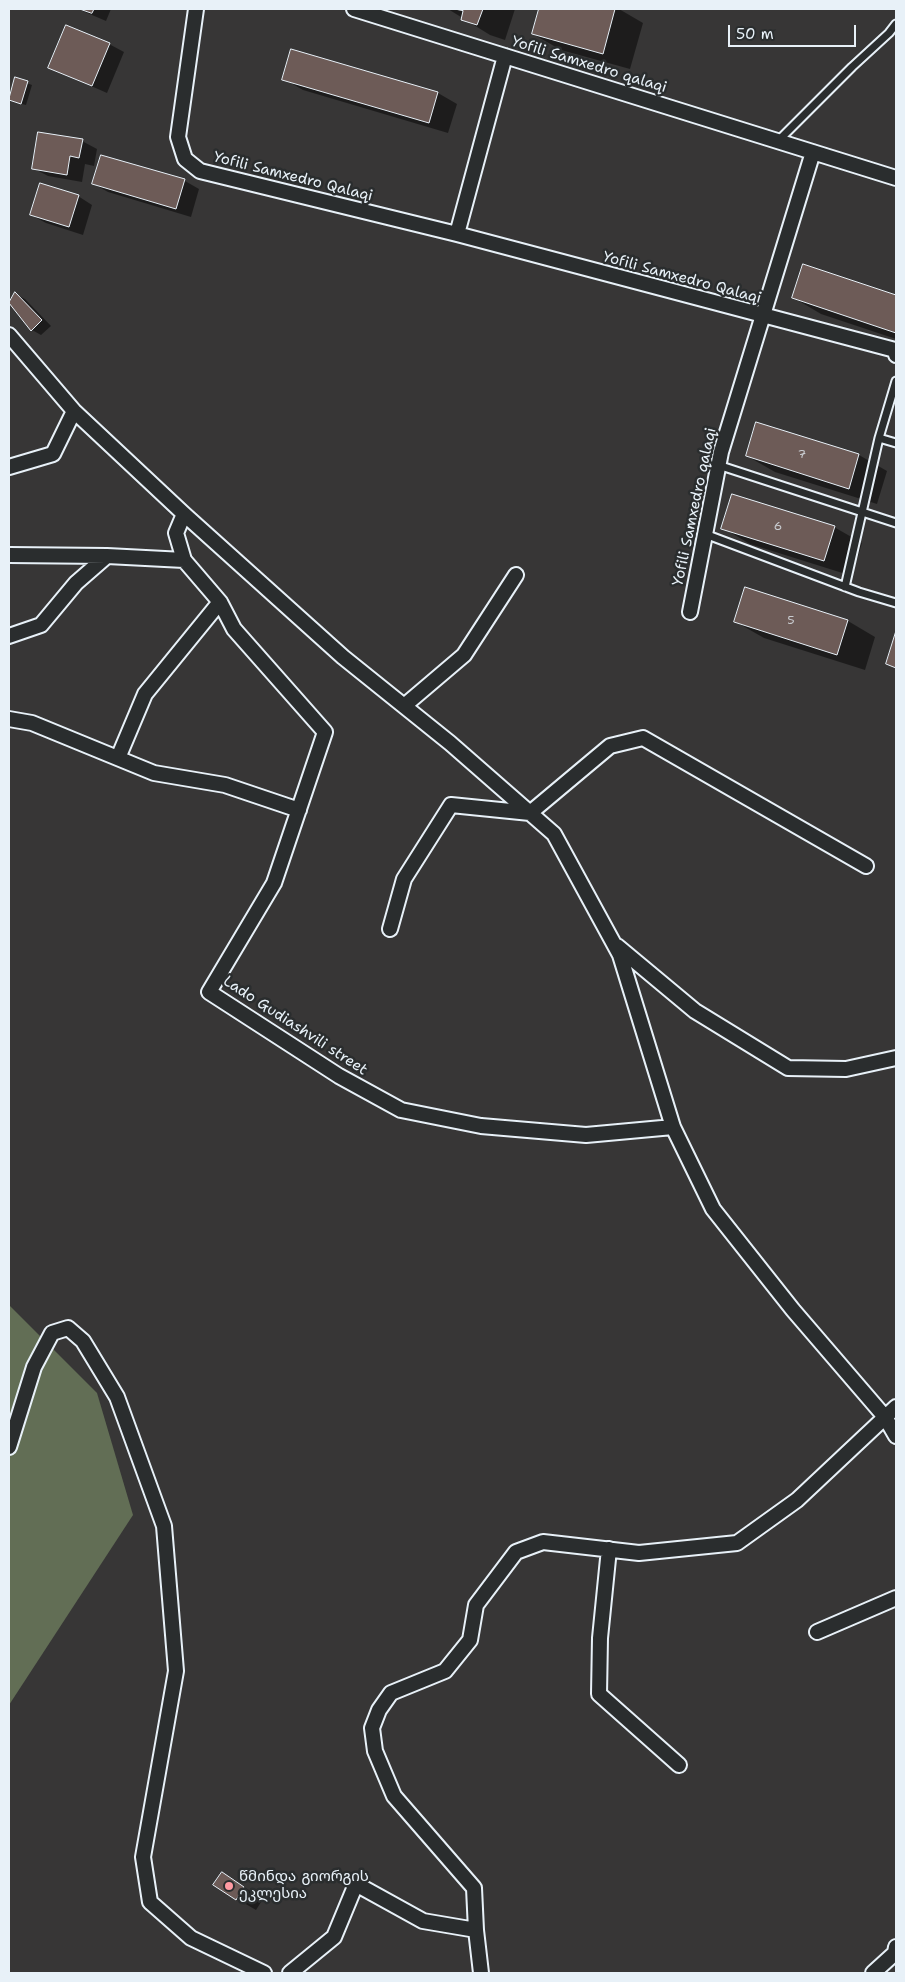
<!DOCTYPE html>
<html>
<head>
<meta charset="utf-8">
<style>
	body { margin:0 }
	#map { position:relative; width:905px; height:1982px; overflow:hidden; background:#373636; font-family:"Shantell Sans",sans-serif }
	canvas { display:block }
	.frame { position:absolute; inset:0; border:10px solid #e8f1f8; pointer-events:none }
	.scale { position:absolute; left:728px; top:25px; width:128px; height:22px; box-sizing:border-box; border:2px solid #e8f1f8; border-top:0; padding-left:6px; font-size:15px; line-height:18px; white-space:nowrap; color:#e8f1f8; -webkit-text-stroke:4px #2a2d2e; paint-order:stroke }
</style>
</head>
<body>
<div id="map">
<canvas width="905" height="1982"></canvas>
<div class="frame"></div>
<div class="scale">50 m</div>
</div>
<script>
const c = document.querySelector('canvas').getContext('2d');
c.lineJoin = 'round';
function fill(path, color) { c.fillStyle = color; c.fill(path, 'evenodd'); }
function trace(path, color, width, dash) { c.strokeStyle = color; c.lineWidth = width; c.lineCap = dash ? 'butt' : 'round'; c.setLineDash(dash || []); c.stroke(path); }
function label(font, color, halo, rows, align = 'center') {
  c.font = font + ' "Shantell Sans","Noto Sans Georgian",sans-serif'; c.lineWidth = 5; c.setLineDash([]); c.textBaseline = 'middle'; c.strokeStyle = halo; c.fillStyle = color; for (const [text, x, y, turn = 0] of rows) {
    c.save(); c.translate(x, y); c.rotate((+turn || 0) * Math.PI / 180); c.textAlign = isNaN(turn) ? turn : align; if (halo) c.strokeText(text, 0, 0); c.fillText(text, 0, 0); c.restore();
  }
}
const green = new Path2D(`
	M9,1305l88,88 36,122 -124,190z`);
const shadow = new Path2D(`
	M78,9h33l-5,12z
	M448,9h67l-10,31 -15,-5z
	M540,9h79l24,14 -13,46 -69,-19 -28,-16z
	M109,44l15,8 -17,41 -57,-25z
	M16,79l16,6 -6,20 -12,-3z
	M284,79l154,14 19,11 -9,29 -145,-43z
	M82,141l15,8 -3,17 -9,-2 -3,18 -34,-6 -15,-8z
	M102,156l83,25 14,8 -8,28 -83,-25 -14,-8z
	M78,196l14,9 -9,30 -37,-12 -15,-8z
	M804,266l92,31v42l-75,-25 -27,-16z
	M15,294l10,5 26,27 -10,9 -9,-5 -23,-29z
	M757,423l102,32 28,16 -10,33 -102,-32 -28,-16z
	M834,527l28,16 -10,33 -102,-32 -27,-16z
	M746,589l102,32 27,16 -10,33 -101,-32 -28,-16z
	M241,1885l22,14 -7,11 -19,-11z`);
const building = new Path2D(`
	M80,9h14l-2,4z
	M455,9h28l-6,16 -16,-5 2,-9z
	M539,9h76l-12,45 -71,-20z
	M66,25l44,18 -18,43 -44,-18z
	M291,49l147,43 -9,31 -147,-43z
	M15,77l13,4 -7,23 -12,-4z
	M38,132l45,7 -4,19 -9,-2 -3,19 -35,-6z
	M101,155l84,24 -9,30 -84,-25z
	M40,183l39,12 -10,32 -39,-12z
	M803,264l93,31v38l-104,-35z
	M15,292l27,28 -11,11 -22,-28z
	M756,422l103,32 -10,35 -103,-33z
	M732,494l103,32 -11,35 -103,-32z
	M745,587l103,33 -11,35 -103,-33z
	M896,631v37l-10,-4z
	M222,1872l22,15 -8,13 -23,-15z`);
const lane = new Path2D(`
	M778,141l74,-74 37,-34 7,-9
	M879,438l17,5
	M718,465l178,58
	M705,534l154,58 37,11
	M845,587l34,-149 17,-57`);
const street = new Path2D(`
	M196,9l-18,128 7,22 15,12 257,63 438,116 1,5
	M354,9l542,169
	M457,234l48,-178
	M9,335l65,76 110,103 159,143 107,86 104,91 66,121 53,172 40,82 80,101 92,107 11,19
	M9,467l44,-13 21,-43
	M184,514l-8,19 8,27 36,42 14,27 91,103 -51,151 -65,109 130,84 62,34 80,16 105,9 87,-8
	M9,555l98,1
	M690,612l31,-160 92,-300
	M9,636l32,-11 35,-42 31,-27 77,4
	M404,706l60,-51 52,-80
	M9,719l23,4 122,50 71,12 74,25
	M118,758l27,-64 75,-92
	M390,929l14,-50 47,-74 79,8 80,-67 33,-8 223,128
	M617,946l78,65 93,57 58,1 50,-11
	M9,1447l25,-80 18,-34 16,-5 15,13 34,56 47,129 12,145 -33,186 7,45 41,36 73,35
	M609,1549l-9,89 -1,56 80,71
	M817,1632l79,-34
	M476,1930l5,43
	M290,1973l44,-36 22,-53 67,37 53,9 -2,-42 -80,-92 -19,-45 -3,-23 7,-18 12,-17 54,-22 25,-31 6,-35 40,-53 27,-10 96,11 98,-10 60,-43 99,-93
	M873,1973l22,-20 1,-6`);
const markers = [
	[229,1886,5,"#ff9aa2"]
];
const numberNames = [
	["7",802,455],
	["6",778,527],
	["5",791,621]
];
const streetNames = [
	["Yofili Samxedro qalaqi",589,65,17],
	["Yofili Samxedro Qalaqi",293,177,14],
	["Yofili Samxedro Qalaqi",682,278,15],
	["Yofili Samxedro qalaqi",695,507,-78],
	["Lado Gudiashvili street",295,1026,33]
];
const poiNames = [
	["წმინდა გიორგის",239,1877],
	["ეკლესია",239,1894]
];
fill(green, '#626e55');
fill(shadow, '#0007');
fill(building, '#6d5b57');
trace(building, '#e8f1f8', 1);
trace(lane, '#e8f1f8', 11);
trace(street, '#e8f1f8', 18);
trace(lane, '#2a2d2e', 7);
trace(street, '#2a2d2e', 14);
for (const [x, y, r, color] of markers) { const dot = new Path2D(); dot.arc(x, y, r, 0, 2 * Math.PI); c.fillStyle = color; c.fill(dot); trace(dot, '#2a2d2e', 2); }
label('12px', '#c9ccd0', null, numberNames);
label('15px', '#e8f1f8', '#2a2d2e', streetNames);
label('15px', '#e8f1f8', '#2a2d2e', poiNames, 'left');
</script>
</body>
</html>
